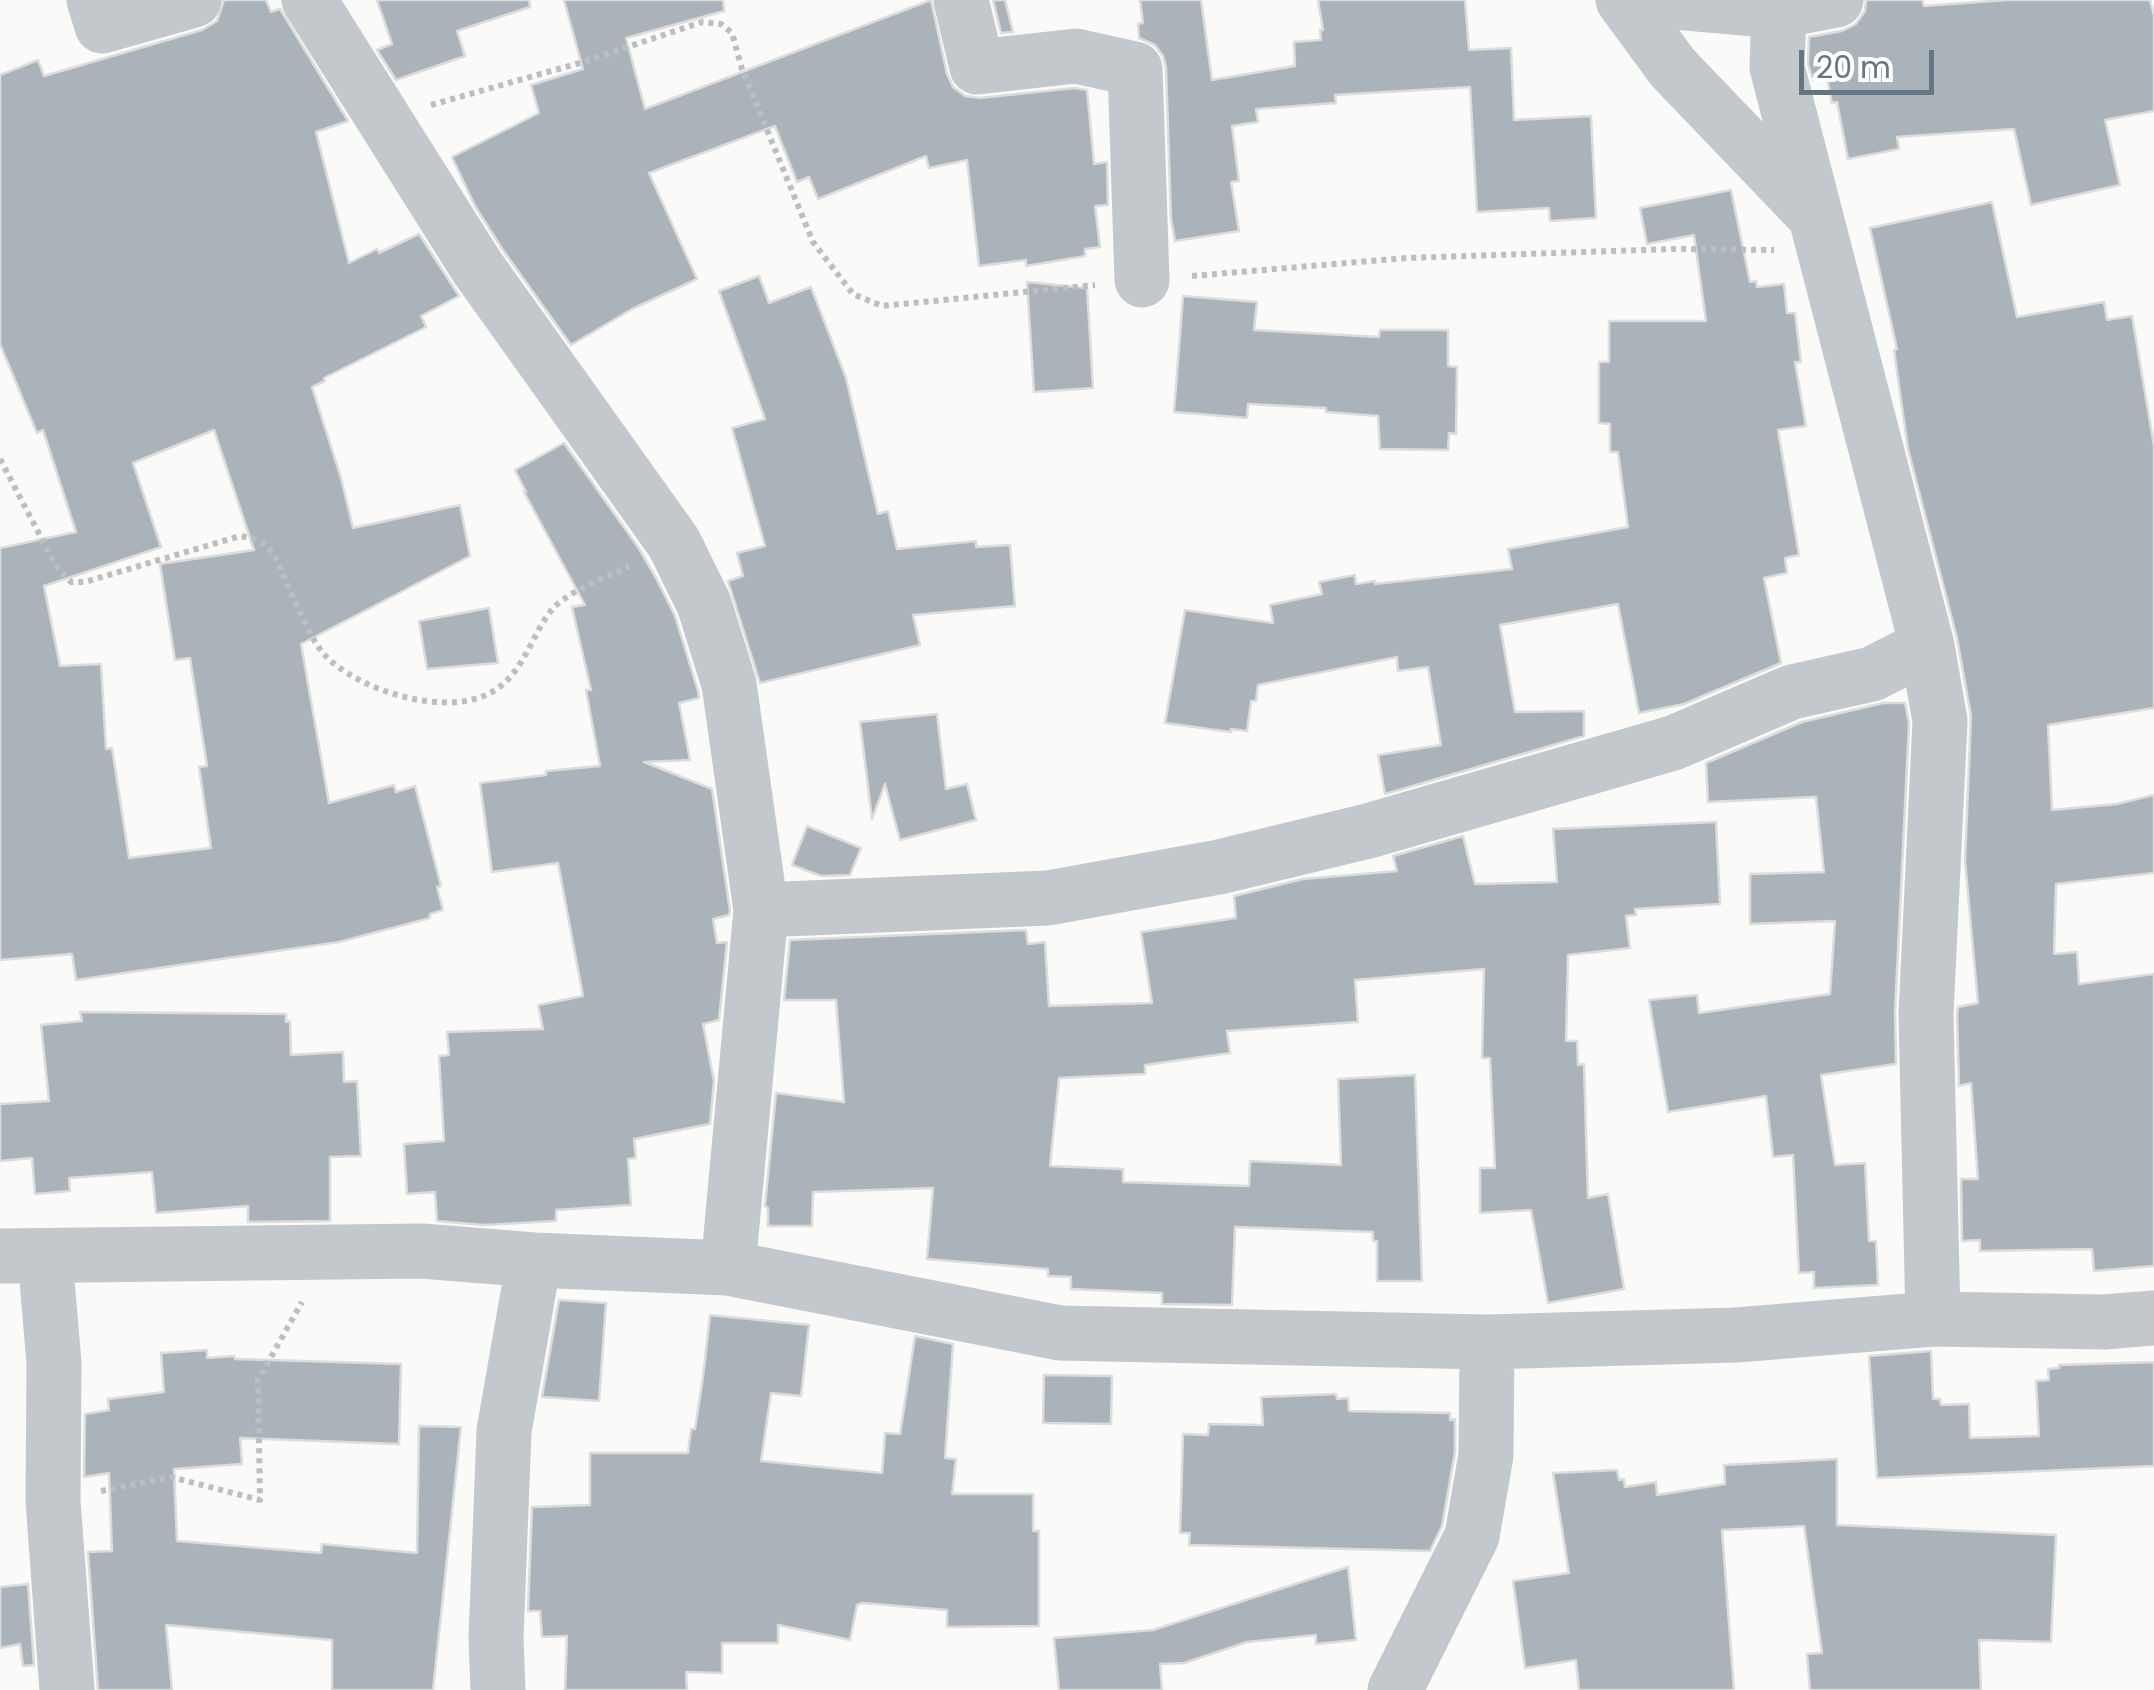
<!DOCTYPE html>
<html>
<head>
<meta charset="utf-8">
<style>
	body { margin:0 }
	#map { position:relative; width:2154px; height:1690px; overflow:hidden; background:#fafaf8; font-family:Poppins,sans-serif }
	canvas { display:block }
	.scale { position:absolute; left:1799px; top:50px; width:135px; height:45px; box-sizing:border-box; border:5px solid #657683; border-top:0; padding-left:12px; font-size:30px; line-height:35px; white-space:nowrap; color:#657683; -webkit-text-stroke:8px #fff; paint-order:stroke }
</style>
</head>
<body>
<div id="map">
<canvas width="2154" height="1690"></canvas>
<div class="scale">20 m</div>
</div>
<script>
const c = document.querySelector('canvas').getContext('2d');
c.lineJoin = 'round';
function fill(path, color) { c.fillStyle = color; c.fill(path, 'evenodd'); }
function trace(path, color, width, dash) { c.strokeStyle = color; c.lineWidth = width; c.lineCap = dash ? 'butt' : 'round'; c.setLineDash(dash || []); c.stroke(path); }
const building = new Path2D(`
	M224,0h42l5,12 9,-3 68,112 -32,11 33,131 28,-14 2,4 40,-19 40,62 -38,20 5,11 -102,51 1,3 -13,6 29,91 12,50 107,-23 10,51 -169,88 28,159 65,-18 2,7 19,-6 26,100 -4,1 6,23 -13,4v4l-91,24 -263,38 -4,-26 -72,6v-412l76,-16 -33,-102 -6,3 -37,-89v-269l38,-15 6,16 158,-46 15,-9zM214,430l40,120 -94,14 15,96 15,-2 17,108 -8,1 12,81 -82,10 -17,-110 -6,1 -5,-85 -41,2 -16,-80 117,-39 -28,-84z
	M377,0h152l1,7 -73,24 8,25 -69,24 -19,-30 15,-6z
	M564,0h159l1,11 -98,27 19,71 286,-109 16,74 6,13 12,9 15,2 94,-10 13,2 7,74 13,-2 1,43 -13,1 5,41 -15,2v7l-59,10v-6l-47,6 -12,-106 -38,8 -3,-12 -108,43 -9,-22 -12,5 -22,-56 -126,47 48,106 -65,30 -61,36 -68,-95 -28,-44 -23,-49 87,-44 -8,-28 52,-16z
	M993,0h12l8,32 -12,1z
	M1140,0h61l11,80 83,-14 -1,-24 27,-2 -1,-10h3l-5,-30h147l4,50 42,-2 3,72 77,-4 5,102 -46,3 -1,-13 -72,4 -7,-125 -135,8 1,8 -80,6 2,13 -26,4 7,55 -8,1 8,49 -64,10 -4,-23 -5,-151 -3,-11 -8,-11 -16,-7 -1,-14 5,-1z
	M1866,0h56l2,6 83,-6h143l4,15v96l-49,9 15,65 -89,20 -17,-76 -117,8 2,12 -51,10 -11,-57 -5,1 -5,-26 -14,3 -5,-16 1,-27 33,-6 14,-7 9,-13z
	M1731,190l19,92 6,-1 1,6 27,-3 3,29h8l6,49h-6l11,64 -28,4 21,125 -14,3 2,15 -23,5 17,85 -97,41 -45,9 -21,-109 -118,21 15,87 69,-1v25l-199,58 -7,-39 63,-10 -13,-78 -30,4 -1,-14 -139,28 -2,16h-5l-4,30 -16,-2v3l-66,-9 20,-113 88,13 -3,-18 52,-11 -3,-12 36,-7 1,9 19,-3v3l137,-15 -4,-20 120,-22 -10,-75h-8v-28l-11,-1v-61h10v-41h97l-12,-86 -47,9 -7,-36z
	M1992,202l25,115 87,-15 3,18 25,-4 22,130v262l-106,17 4,85 65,-6 37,-9v78l-98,11 -2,70 23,-2 2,32 75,-10v292l-60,5 -2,-22 -112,2v-11l-18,1 -1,-62h17l-7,-96 -12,3 -2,-72 1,-7 20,-4 -13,-142 6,-145 -14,-78 -49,-189 -14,-99 3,-1 -27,-121z
	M759,276l10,27 42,-16 35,91 32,136 10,-3 9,38 79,-8v6l34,-2 5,61 -102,9 7,30 -160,38 -32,-102 15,-5 -6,-23 28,-7 -33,-118 33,-9 -46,-128z
	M1027,282l60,6 6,100 -59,4z
	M1183,296l74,6 -3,28 125,7 1,-7h68v36l9,1 -1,67 -7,-1 -1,17 -68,-1 -2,-33 -52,-4v-4l-78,-4 -1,14 -73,-6z
	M564,443l74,104 18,31 19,38 23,75 1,7 -20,5 11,57 -46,2 68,27 18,122 -1,4 -16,4 4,24 10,-1 -8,78 -16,4 11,57 -4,43 -76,15 2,19 -8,1 3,46 -75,5v11l-72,4 -47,-4 -2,-29 -28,2 -3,-50 40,-3 -5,-85 10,-1 -2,-23 96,-3 -5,-24 45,-9 -25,-133 -66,9 -12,-89 66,-8v-4l54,-5 -14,-76h5l-19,-83 13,-2 -61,-113h2l-11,-22z
	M489,608l9,55 -71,6 -8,-48z
	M1883,703h22l4,20 -14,289 1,52 -75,11 14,90 30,-2 4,78h7l2,44 -64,3v-16l-15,1 -6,-118 -20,2 -7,-61 -98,16 -19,-112 48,-5 2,18 131,-19 5,-73 -85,3v-50l74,-2 -8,-75 -108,5 -2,-39 96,-41z
	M937,714l9,75 21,-5 9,36 -76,20 -15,-56 -13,35 -12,-97z
	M1716,822l4,82 -85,5 1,6 -10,1 4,32 -62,7 -2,86h11l1,24 6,-1 4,134 20,-4 16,95 -76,14 -17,-93 -51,3v-45h15l-5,-110h-8l2,-89 -129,11 3,42 -131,9 3,22 -85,12v9l-86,4 -9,88 73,3v13l126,4 1,-25 91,4 -3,-86 77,-4 7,206h-45v-40h-4v-9l-138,-5 -3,78 -70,-1v-11l-91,-4v-12l-23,-1v-7l-121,-10 6,-71 -120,4 -1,34h-44v-18l-3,-2 11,-113 68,9 -8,-102h-52l6,-60 236,-10 2,14 17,-2 4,64 103,-3 -11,-71 95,-14 -2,-22 69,-17 94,-8 -4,-15 70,-20 12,48 82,-2 -4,-53z
	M807,826l54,22 -11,27 -29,1 -29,-11z
	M80,1012l206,2v8l4,-1 1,34 52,-3 1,30 13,-1 4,75 -31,1v64l-82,1v-16l-92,7 -4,-41 -83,6 1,13 -35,3 -3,-36 -32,3v-57l49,-3 -8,-76 41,-4z
	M559,1300l47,3 -7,98 -57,-4z
	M710,1315l99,10 -8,71 -30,-3 -10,68 121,12 3,-40 15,1 15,-98 38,8 -8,114 11,1 -4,35h81v37h6v95l-92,1v-17l-85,-7 -5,2 -7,35 -72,-15v18h-56v30l-36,-1 1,18h-122l2,-54 -25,1 -2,-26h-12l4,-104 58,-2v-52h98l3,-24h4l8,-52z
	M207,1350v8l27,-2 1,3 166,5 -2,80 -159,-6 2,26 -68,5 3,72 144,12 1,-9 95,9 2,-127 42,1 -28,263h-101v-50l-166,-15 6,65h-74l-10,-138 24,-1 -3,-78 -25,4 1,-63 24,-4 -1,-11 56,-7 -3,-39z
	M1931,1351l2,48h7l1,6 28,-1 1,34 69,-2 -3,-55 13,-1 -1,-11 11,-1v-3l95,-3v104l-277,12 -8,-122z
	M1044,1375l68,1 -1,48 -68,-1z
	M1336,1394l1,5 11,-1 1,13 101,2v7l5,-1v33l-13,74 -12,25 -241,-6 1,-12h-10l3,-99 25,1 1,-11 54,1 -2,-28z
	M1837,1459v66l219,10 -5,107 -72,-2 2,50h-171l-3,-36 15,-1 -18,-127 -82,4 12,160h-155l-3,-30 -51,8 -12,-87 56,-8 -16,-100 64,-3 2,10 5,-1 1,8 31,-5 1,13 68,-11 -1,-19z
	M1348,1567l8,73 -40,4v-9l-69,7 -63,21 -24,1 2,26h-103l-5,-52 99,-8z
	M28,1584l6,81 -11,1 -3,-22 -20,4v-61z`);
const path = new Path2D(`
	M431,105l152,-43 119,-40 19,2 11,9 10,36 71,173 40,52 29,12 213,-21
	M1192,276l214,-18 268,-9 100,1
	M0,459l56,107 15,16h14l155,-46c17,3 25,6 35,21 11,23 33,79 48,96 34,39 131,68 175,35 27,-20 33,-51 52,-76 16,-21 55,-33 79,-46
	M101,1491l70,-14 89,23 -2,-120 44,-78`);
const minor = new Path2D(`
	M94,0l8,26 92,-26
	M309,0l168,267 197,276 30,61 25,80 32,226 -33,358
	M961,0l16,67 99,-11 59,13 7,211
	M1623,0l50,68 140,146
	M1651,0l128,11
	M1836,0l-57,11 -2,56 150,579 13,75 -14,293 7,305
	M761,910l287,-12 171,-31 149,-36 305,-88 119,-51 80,-18 55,-28
	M0,1256l422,-5 112,9 194,8 332,65 427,9 249,-7 197,-16 171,3 50,-4
	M45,1257l9,106 -1,138 14,189
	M498,1690l-2,-52 8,-207 30,-171
	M1395,1690l77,-154 14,-81 1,-113`);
fill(building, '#aab3b9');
trace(building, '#dcdcda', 2.5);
trace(path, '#bbbfc2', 6, [5, 5]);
trace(minor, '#c3c8cc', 55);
</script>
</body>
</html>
